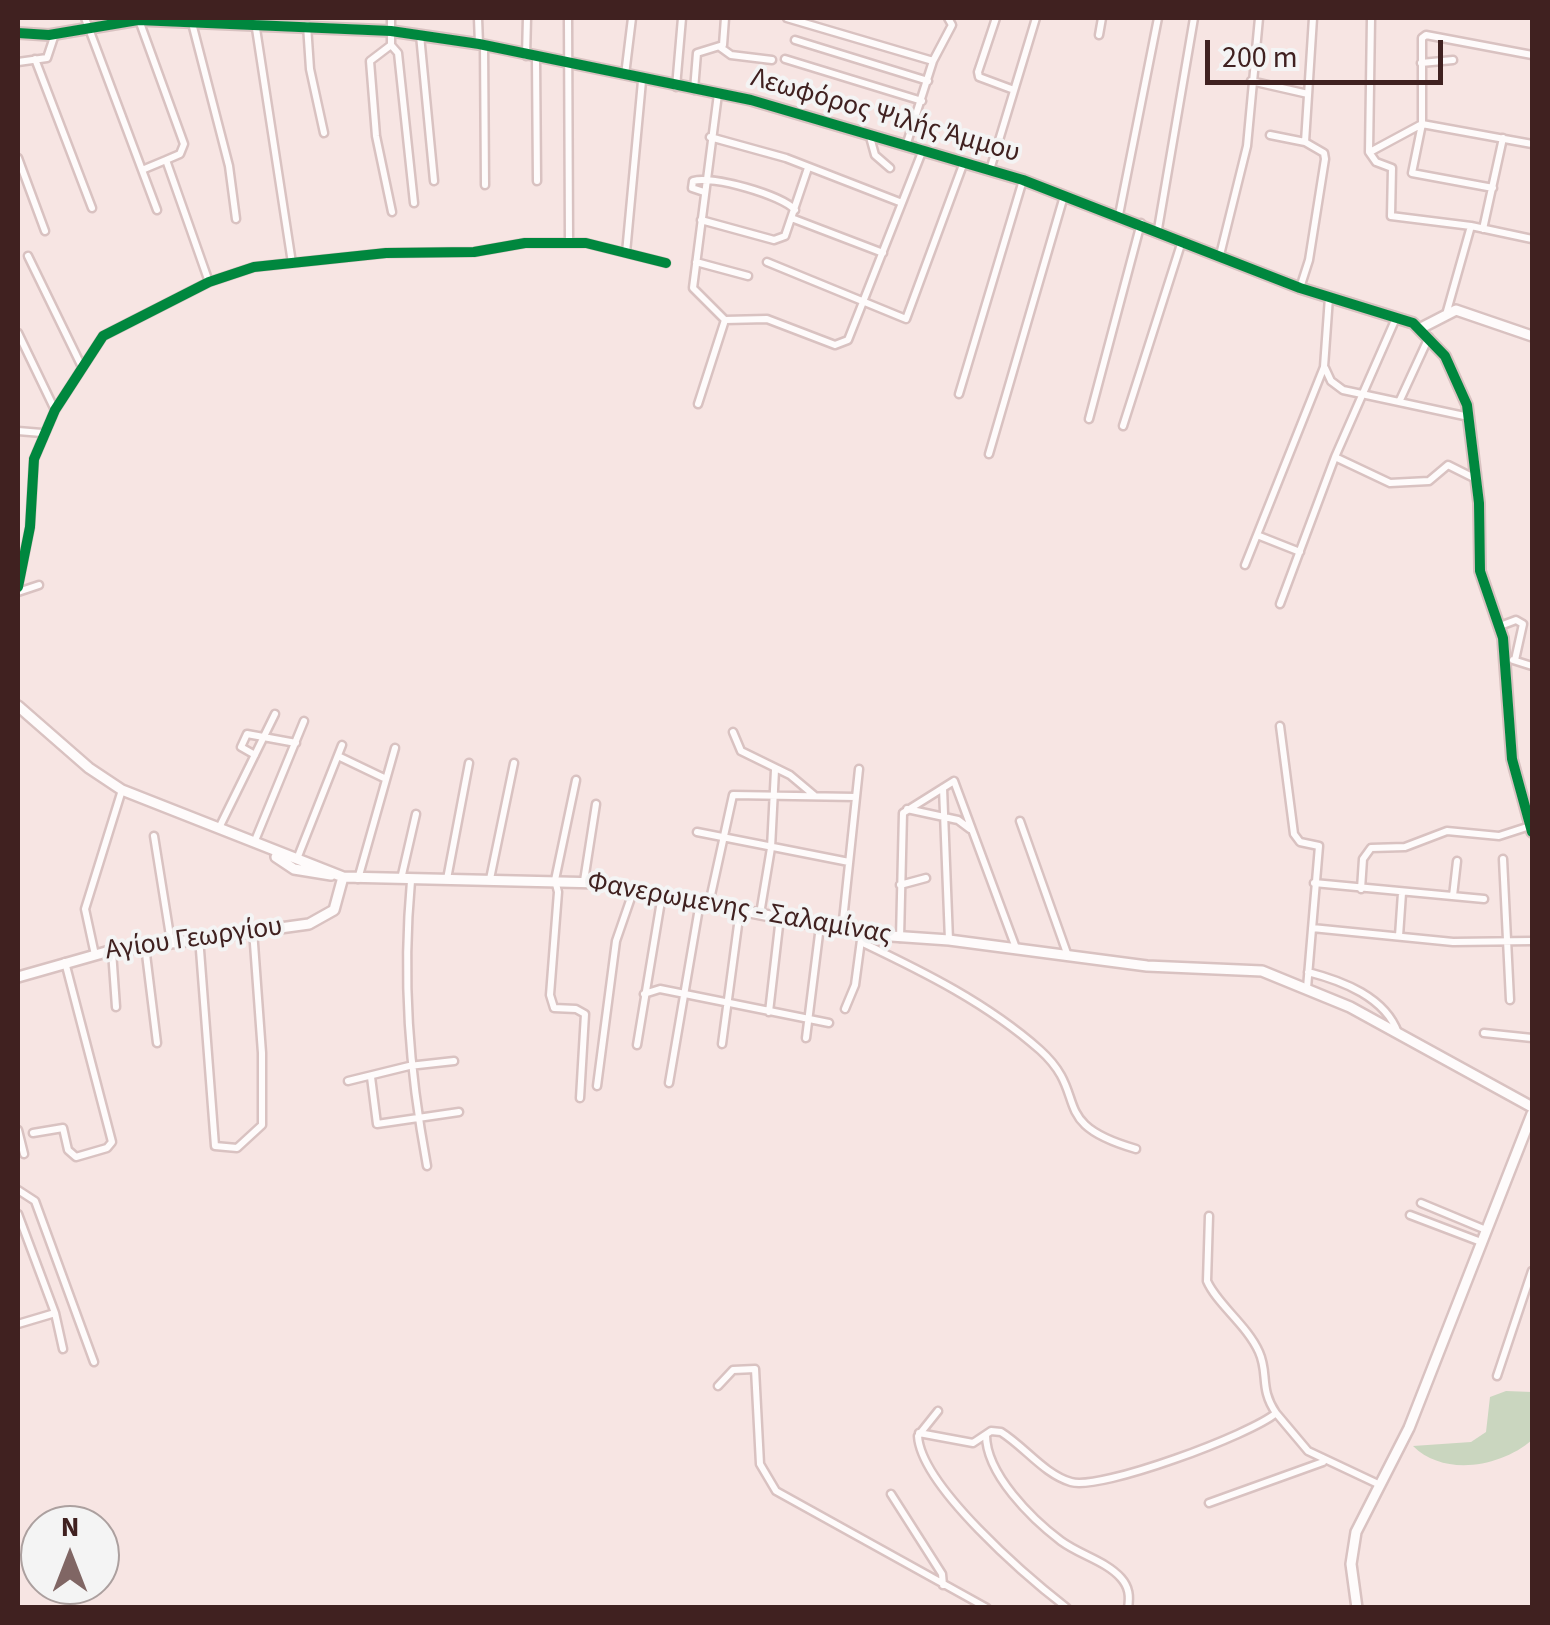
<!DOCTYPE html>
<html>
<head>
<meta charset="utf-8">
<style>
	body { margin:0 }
	#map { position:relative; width:1550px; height:1625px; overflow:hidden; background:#f7e5e3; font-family:"Source Sans 3",sans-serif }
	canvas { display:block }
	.frame { position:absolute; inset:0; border:20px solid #402120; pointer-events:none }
	.north { position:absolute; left:20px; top:1505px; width:100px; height:100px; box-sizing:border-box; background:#f4f4f4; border:2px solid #aca09f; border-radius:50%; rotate:0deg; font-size:28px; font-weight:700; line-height:40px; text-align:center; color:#402120 }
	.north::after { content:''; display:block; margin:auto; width:35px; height:45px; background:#806664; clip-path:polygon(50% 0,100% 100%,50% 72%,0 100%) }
	.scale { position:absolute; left:1205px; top:40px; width:238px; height:45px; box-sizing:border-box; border:5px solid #402120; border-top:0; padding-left:12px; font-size:30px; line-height:35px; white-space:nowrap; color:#402120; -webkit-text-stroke:8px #f4f4f4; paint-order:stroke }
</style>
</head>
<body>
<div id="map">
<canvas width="1550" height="1625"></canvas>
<div class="frame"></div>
<div class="north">N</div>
<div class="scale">200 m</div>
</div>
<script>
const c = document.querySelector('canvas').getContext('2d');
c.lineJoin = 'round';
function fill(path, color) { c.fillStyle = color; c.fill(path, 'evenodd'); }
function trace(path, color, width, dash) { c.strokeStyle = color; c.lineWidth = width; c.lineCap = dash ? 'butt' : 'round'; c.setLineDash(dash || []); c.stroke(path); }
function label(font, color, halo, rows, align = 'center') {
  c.font = font + ' "Source Sans 3",sans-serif'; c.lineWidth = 8; c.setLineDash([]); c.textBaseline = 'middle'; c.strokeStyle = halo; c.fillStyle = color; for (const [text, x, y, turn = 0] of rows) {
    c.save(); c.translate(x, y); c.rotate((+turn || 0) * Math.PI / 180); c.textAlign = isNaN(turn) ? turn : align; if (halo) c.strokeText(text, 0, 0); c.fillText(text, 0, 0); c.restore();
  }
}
const green = new Path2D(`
	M1506,1391l26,1v48c-31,27 -88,37 -119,6l58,-4 15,-10 4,-35z`);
const street = new Path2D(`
	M85,18l72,192
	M391,18v27l-21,16 6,75 16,76
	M478,18l1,26
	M568,18l1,224
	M787,18l146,43
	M996,18l-18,54 1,5 35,13
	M1371,18l-2,134 7,10 16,6 -1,48 80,10
	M139,20l45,124 -4,10 -14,6
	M255,22l37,241
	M192,23l37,143 7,53
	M307,25l3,44 14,64
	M420,35l14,146
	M1099,35l3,-17
	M795,40l133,41
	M391,45l7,8 16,150
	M484,45l1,140
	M720,47l11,8 41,5
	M526,56l1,-38
	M35,59l57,149
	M536,59l1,122
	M785,59l137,42
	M18,62l29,-4 8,-24
	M1421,63l32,-3
	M625,75l7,-57
	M1251,81l57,13
	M676,87l6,-69
	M694,90l3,-37 26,-8 2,-27
	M1422,124l110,20
	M1270,135l35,7
	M710,137l76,21 116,45
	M870,137l5,18 15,13
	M906,146l27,-85 19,-36 -4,-7
	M1370,152l52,-28
	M18,158l27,73
	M142,170l24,-10 43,122
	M990,170l46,-152
	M1493,188l-81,-15 10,-49v-86l4,-3 106,20
	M704,192l-12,-4 1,-7c19,-6 89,14 102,29
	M1119,215l39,-197
	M794,219l89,34
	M701,220l73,20 11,-4 23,-68
	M1158,229l36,-211
	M1483,229l20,-91
	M626,253l16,-172
	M1220,255l27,-109 12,-128
	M28,256l54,111
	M696,262l52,14
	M767,262l139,57 58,-157
	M1300,288l9,-28 16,-101 -1,-6 -19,-11 8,-124
	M1447,311l24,-85 61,13
	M725,320l42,-1 68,26 13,-5 74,-188
	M18,333l37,77
	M1325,368l6,13 12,9 126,27
	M959,394l64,-214
	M1400,400l29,-63
	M698,404l27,-84 -32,-32 25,-194
	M1089,419l52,-196
	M1123,426l59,-185
	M18,431l24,2
	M989,454l75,-258
	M1335,457l55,26 39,-2 19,-16 28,14
	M1257,535l43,17
	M1245,565l79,-198 5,-70
	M18,587l12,-60 4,-68 21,-49 48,-74 106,-54 45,-15 132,-14 88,-1 51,-9h61l80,20
	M18,592l21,-7
	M1280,604l55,-147 61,-139
	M1500,626l16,-6 7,4 -8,36
	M1513,660l19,6
	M1280,726l14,108 6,8 19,4 -12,142
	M733,732l8,19 49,24 25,21
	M255,755l-14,-8 6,-13 49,9
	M338,756l48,23
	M576,780l-21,100 3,12 -8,103 4,13 22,1 9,5 -5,84
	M943,788l6,152
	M907,809l51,11 12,9
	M1020,821l48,135
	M219,828l56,-114
	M697,832l152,30
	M154,836l17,106
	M254,843l50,-122
	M297,859l45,-114
	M1503,859l7,141
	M358,879l37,-131
	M401,879l15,-65
	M447,879l22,-116
	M490,879l24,-116
	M411,881c-9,98 -2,188 16,285
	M584,881l12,-77
	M1314,883l170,16
	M900,885l26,-7
	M1361,889l2,-30 8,-11 34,-1 42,-16 52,5 31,-10
	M1453,896l4,-35
	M709,904l24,-109 123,2
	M760,914l11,-66 4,-78
	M1312,928l141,14 79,-1
	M842,930l17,-161
	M1399,936l3,-43
	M199,937l16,209 22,2 25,-23v-72l-9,-123
	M900,938l3,-125 51,-32 62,167
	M861,942c63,30 126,61 179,108 51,46 6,73 96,99
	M145,946l12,97
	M112,951l4,56
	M95,955l-10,-46 37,-119
	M1308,972c35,9 77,25 90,61
	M644,994l16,-5 169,34
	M845,1009l10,-24 6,-45
	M769,1012l11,-95
	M1484,1033l48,5
	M806,1038l14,-112
	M722,1044l18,-134
	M637,1045l25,-150
	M371,1077l6,47 82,-12
	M348,1081l61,-15 45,-5
	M669,1083l31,-181
	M597,1086l19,-145 18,-52
	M18,1130l6,24
	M33,1133l30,-5 5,22 8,7 31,-9 5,-6 -47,-180
	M18,1190l17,11 59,161
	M1421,1203l65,27
	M18,1214l37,99 8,36
	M1410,1215l71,27
	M1209,1216l-2,65c10,23 40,44 52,71 10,22 0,36 17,61
	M18,1324l37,-11
	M1497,1376l35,-105
	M718,1386l15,-16 22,-1 5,95 16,27 211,117
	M938,1411l-20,25c3,50 109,141 149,172
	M919,1433l54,10 18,-12 10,1c24,15 43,42 70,50 29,9 181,-48 205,-69l32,38 70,33
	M986,1435c0,39 46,84 75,106 19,14 45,20 60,37 8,9 9,18 7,30
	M891,1494l51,80 1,11
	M1209,1503l114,-41`);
const secondary = new Path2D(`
	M18,33l31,2 89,-15 253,11 88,13 272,56 272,80 277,108 113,35 32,33 22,49 12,98 1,68 23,67 9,121 20,73
	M1421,328l35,-18 76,26
	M18,706l71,62 33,22 221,87 259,6 260,51 87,6 198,26 115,5 88,36 182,100
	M276,857l18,12 37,6
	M18,977l88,-25 203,-28 25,-14 9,-33
	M1357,1608l-6,-44 5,-32 53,-104 123,-314`);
const cycleway = new Path2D(`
	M18,33l31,2 89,-15 253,11 88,13 272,56 272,80 277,108 113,35 32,33 22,49 12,98 1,68 23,67 9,121 20,73
	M18,587l12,-60 4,-68 21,-49 48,-74 106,-54 45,-15 132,-14 88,-1 51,-9h61l80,20`);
const streetNames = [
	["Λεωφόρος Ψιλής Άμμου",885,117,16],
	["Φανερωμενης - Σαλαμίνας",739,910,10],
	["Αγίου Γεωργίου",194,940,-8]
];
fill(green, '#cad6bf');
trace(street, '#d9c2c1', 11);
trace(secondary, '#d9c2c1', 14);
trace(street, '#fefbfb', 6);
trace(secondary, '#fefbfb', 9);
trace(cycleway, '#00873e', 10);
label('28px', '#402120', '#f4f4f4', streetNames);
</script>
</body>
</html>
